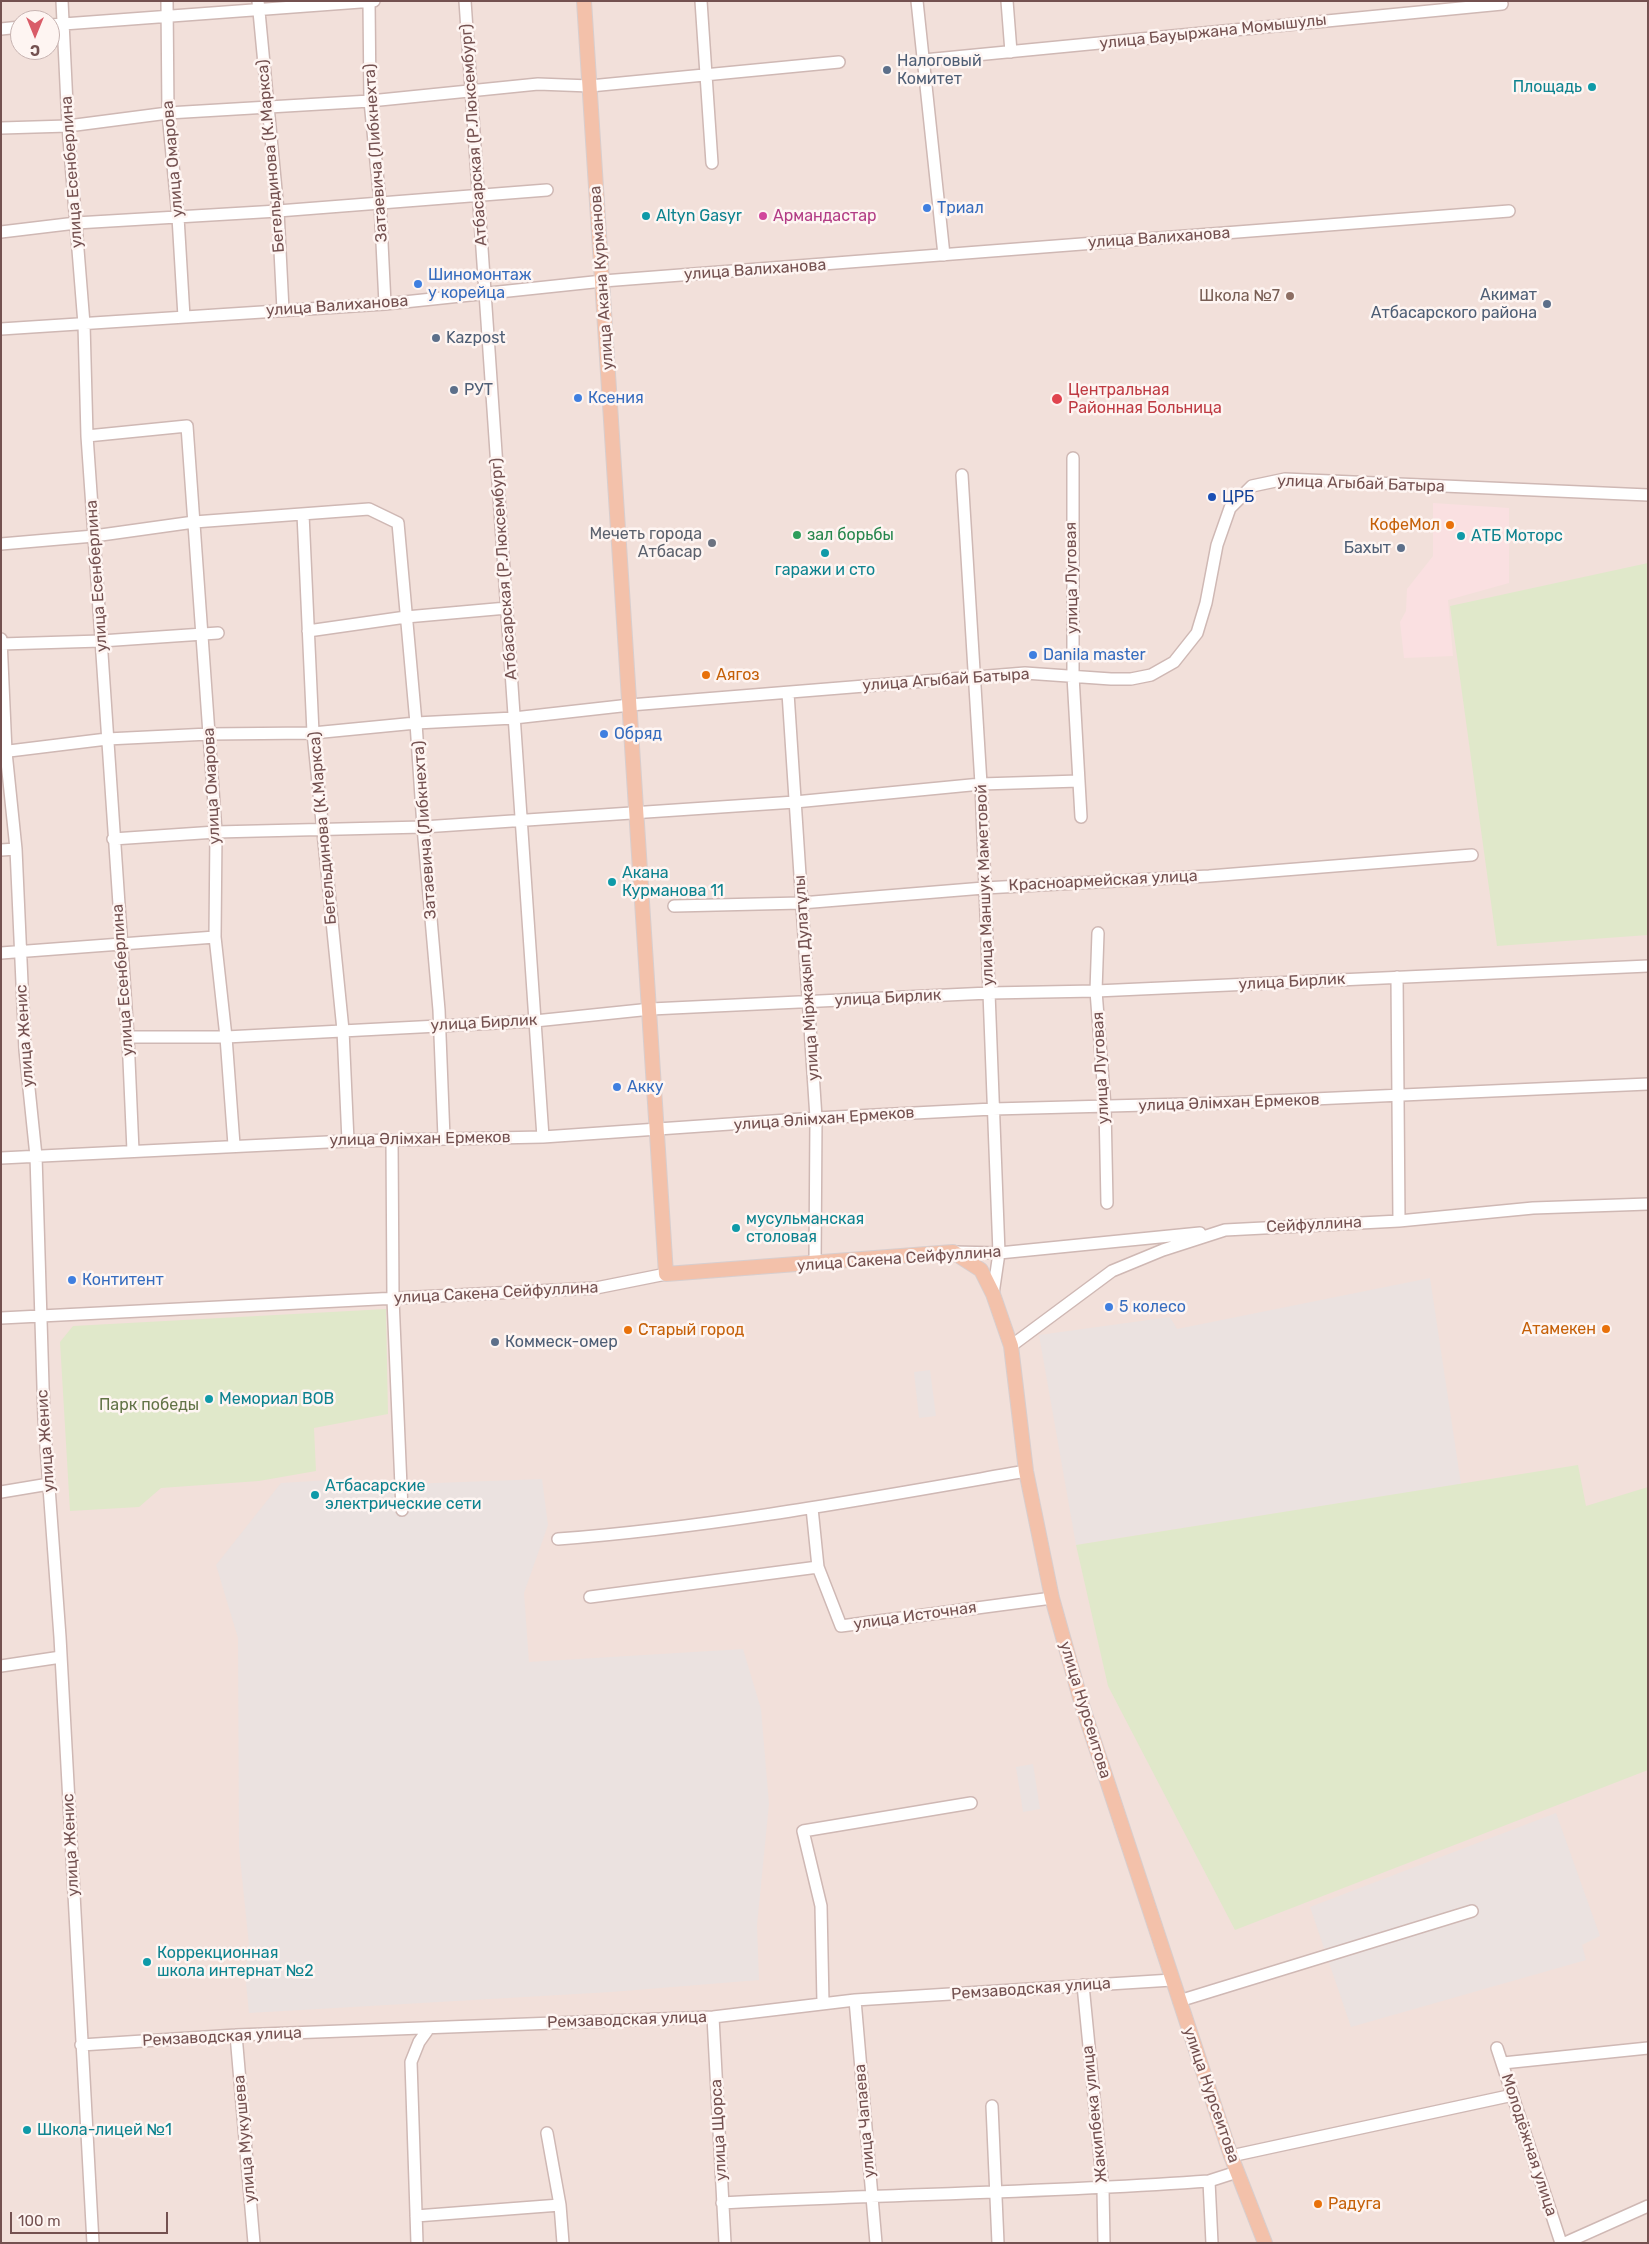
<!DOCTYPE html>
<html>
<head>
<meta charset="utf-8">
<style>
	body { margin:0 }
	#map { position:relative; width:1649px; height:2244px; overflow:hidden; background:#fbf0eb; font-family:Rubik,sans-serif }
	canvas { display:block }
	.frame { position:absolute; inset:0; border:2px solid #745150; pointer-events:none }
	.north { position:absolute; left:10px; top:10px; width:50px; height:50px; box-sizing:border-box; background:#fef5f2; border:1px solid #c7b3b1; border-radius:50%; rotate:180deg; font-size:14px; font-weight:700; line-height:20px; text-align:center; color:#745150 }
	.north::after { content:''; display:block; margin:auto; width:18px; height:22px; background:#d95c68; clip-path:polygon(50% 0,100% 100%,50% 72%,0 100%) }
	.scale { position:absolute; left:10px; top:2212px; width:158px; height:22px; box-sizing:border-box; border:2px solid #745150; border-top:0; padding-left:6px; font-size:15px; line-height:18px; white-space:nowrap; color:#745150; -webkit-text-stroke:4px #fef5f2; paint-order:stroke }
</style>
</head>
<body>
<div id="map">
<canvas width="1649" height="2244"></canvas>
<div class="frame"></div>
<div class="north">С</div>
<div class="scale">100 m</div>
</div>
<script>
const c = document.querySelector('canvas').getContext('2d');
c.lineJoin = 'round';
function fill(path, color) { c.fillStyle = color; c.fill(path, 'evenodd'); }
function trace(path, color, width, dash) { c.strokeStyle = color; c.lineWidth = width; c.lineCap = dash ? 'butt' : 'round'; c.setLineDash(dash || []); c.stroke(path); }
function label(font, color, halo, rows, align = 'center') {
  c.font = font + ' Rubik,sans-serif'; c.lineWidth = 5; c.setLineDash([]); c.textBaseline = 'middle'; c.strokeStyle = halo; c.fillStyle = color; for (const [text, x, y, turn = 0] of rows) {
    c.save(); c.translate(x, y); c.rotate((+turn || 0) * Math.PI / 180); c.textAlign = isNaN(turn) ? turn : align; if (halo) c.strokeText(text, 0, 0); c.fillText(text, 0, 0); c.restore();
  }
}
const residential = new Path2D(`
	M1,1h1647v2242h-1647zM20,20h30v30h-30z`);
const commercial = new Path2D(`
	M1433,503l76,5v75l-61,17 5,56 -49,2 -4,-36 6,-11 1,-22 26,-33z`);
const industrial = new Path2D(`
	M1430,1278l31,206 -385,61 -37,-210 131,-18 7,12z
	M930,1370l6,46 -17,2 -5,-46z
	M346,1479l63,5 133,-5 6,46 -24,68 5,69 214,-13 18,60 8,95 -12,121 2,55 -148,12 -362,21 -4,-41 4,-27 -10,-97 -1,-210 -22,-73 65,-82z
	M1033,1764l7,45 -17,3 -7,-45z
	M1556,1813l44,123 -18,9 4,15 -235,67 -41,-120z`);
const green = new Path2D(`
	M1648,563v372l-151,11 -47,-340z
	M386,1309l2,105 -74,14 2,43 -57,10 -98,7 -22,19 -69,4 -10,-169 13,-16z
	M1578,1465l8,41 62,-19v283l-413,160 -127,-244 -32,-141z`);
const minor = new Path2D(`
	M62,1l6,125 16,198 3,112 7,100 34,501 5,114
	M167,1l1,112 10,104 6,100
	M258,1l20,210 5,99
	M369,1l1,100 10,101 5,102
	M465,1l78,1136
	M701,1l11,162
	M917,1l27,254
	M1007,1l4,51
	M50,25l324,-24
	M1,29l19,-2
	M924,60l578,-56
	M1,128l67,-2 100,-13 202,-12 168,-17 52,2 249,-24
	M1,232l75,-9 202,-12 269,-21
	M1,329l384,-25 218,-23 906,-70
	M87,436l100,-10 29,406 -1,105 11,100 8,108
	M1073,458v218l8,141
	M962,475l19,309 18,469 -6,41
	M303,514l10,219 30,297 5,111
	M1,544l93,-8 100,-14 175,-13 29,14 18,200 7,104 16,183 5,128
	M308,631l98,-14 101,-9
	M1,639l5,113 10,97 9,201 11,106 8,263 16,218 33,606
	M1,644l100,-3 117,-8
	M788,693l28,425 -1,146
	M1,752l106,-13 102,-5 104,-1 103,-10 98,-5 116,-13 395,-32 86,6h20l20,-4 23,-13 23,-29 9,-30 11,-58 13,-37 22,-22 33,-7 363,16
	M113,839l103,-7 207,-5 372,-25 186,-18 98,-3
	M1,850l15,-1
	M674,906l127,-3 183,-15 225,-12 263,-21
	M1098,933l-2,58 9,116 2,96
	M1,953l214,-16
	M1397,977l2,244
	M128,1037h98l309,-16 116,-12 338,-16 107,-2 552,-25
	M392,1140l1,159 9,211
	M1,1158l347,-17 195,-4 273,-19 177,-9 231,-6 424,-19
	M953,1252l46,1 201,-20
	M1,1318l595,-30 70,-14
	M1011,1346l101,-75 51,-21 62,-20 174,-9 134,-13 115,-4
	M1,1492l48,-8
	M812,1508l6,59 23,59 211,-28
	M558,1539c157,-12 313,-41 468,-68
	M590,1597l228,-30
	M1,1666l60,-9
	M1083,1985l20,204 1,54
	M855,2000l21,243
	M1179,2001l293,-90
	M823,2003l-2,-97 -18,-75 168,-28
	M713,2017l12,226
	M236,2035l18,208
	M81,2045l155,-10 477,-18 142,-17 317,-20
	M1497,2048l64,195
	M1503,2063l145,-15
	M992,2106l6,137
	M547,2133l13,72 3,38
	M1231,2156l282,-61
	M722,2203c163,-9 325,-10 487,-22
	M416,2216l144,-11
	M417,2243l-6,-181 8,-20 10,-14
	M1212,2243l-3,-62 28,-9
	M1565,2243l83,-37`);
const major = new Path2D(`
	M584,1l82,1273 287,-22 28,18 12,24 18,52 15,125 26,127 30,107 149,451 34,87`);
const markers = [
	[887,70,5,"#5c6f8a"],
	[1592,87,5,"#0f9aa8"],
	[927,208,5,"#3f7fe0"],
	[646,216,5,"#0f9aa8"],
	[763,216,5,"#d1479c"],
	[418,284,5,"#3f7fe0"],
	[1290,296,5,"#8d6e63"],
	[1547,304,5,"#5c6f8a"],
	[436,338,5,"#5c6f8a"],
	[454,390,5,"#5c6f8a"],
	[578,398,5,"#3f7fe0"],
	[1057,399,6,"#e0444e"],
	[1212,497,5,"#1a4fb4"],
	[1450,525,5,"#e8710a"],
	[797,535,5,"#2e9e5b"],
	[1461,536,5,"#0f9aa8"],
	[712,543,5,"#6b7280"],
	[1401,548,5,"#5c6f8a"],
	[825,553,5,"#0f9aa8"],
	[1033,655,5,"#3f7fe0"],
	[706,675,5,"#e8710a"],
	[604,734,5,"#3f7fe0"],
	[612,882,5,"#0f9aa8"],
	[617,1087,5,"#3f7fe0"],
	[736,1228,5,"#0f9aa8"],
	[72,1280,5,"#3f7fe0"],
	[1109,1307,5,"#3f7fe0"],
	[1606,1329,5,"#e8710a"],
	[628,1330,5,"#e8710a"],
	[495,1342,5,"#5c6f8a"],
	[209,1399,5,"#0f9aa8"],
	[315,1495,5,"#0f9aa8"],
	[147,1962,5,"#0f9aa8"],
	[27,2130,5,"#0f9aa8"],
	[1318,2204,5,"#e8710a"]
];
const streetNames = [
	["улица Бауыржана Момышулы",1213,32,-6],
	["Атбасарская (Р.Люксембург)",474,135,-94],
	["Затаевича (Либкнехта)",376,153,-94],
	["Бегельдинова (К.Маркса)",271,156,-95],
	["улица Омарова",173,159,-95],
	["улица Есенберлина",72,172,-94],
	["улица Валиханова",1159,238,-4],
	["улица Валиханова",755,270,-4],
	["улица Акана Курманова",602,278,-94],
	["улица Валиханова",337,306,-4],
	["улица Агыбай Батыра",1361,484,2],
	["Атбасарская (Р.Люксембург)",504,569,-94],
	["улица Есенберлина",97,576,-94],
	["улица Луговая",1072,578,-91],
	["улица Агыбай Батыра",946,680,-4],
	["улица Омарова",212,786,-93],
	["Бегельдинова (К.Маркса)",323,828,-95],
	["Затаевича (Либкнехта)",425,830,-94],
	["Красноармейская улица",1103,881,-3],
	["улица Маншук Маметовой",985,885,-92],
	["улица Міржақып Дулатұлы",807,978,-94],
	["улица Есенберлина",123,980,-94],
	["улица Бирлик",1292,982,-3],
	["улица Бирлик",888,998,-3],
	["улица Бирлик",484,1023,-3],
	["улица Женис",25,1036,-94],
	["улица Луговая",1101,1068,-93],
	["улица Әлімхан Ермеков",1229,1103,-2],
	["улица Әлімхан Ермеков",824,1119,-4],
	["улица Әлімхан Ермеков",420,1139,-1],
	["Сейфуллина",1314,1225,-3],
	["улица Сакена Сейфуллина",899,1259,-4],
	["улица Сакена Сейфуллина",496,1293,-3],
	["улица Женис",46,1441,-94],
	["улица Источная",915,1616,-8],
	["улица Нурсеитова",1085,1710,73],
	["улица Женис",71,1845,-93],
	["Ремзаводская улица",1031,1989,-4],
	["Ремзаводская улица",627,2020,-2],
	["Ремзаводская улица",222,2037,-3],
	["улица Нурсеитова",1211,2095,71],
	["Жакипбека улица",1095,2114,-96],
	["улица Чапаева",865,2121,-95],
	["улица Щорса",719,2130,-93],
	["улица Мукушева",245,2139,-95],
	["Молодёжная улица",1529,2145,72]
];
const serviceNames = [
	["Налоговый",897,61],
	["Комитет",897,79],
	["Акимат",1537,295,"right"],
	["Атбасарского района",1537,313,"right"],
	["Kazpost",446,338],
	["РУТ",464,390],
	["Бахыт",1391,548,"right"],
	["Коммеск-омер",505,1342]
];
const cultureNames = [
	["Площадь",1582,87,"right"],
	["Altyn Gasyr",656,216],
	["АТБ Моторс",1471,536],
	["гаражи и сто",825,570,"center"],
	["Акана",622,873],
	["Курманова 11",622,891],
	["мусульманская",746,1219],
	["столовая",746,1237],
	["Мемориал ВОВ",219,1399],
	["Атбасарские",325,1486],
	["электрические сети",325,1504],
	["Коррекционная",157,1953],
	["школа интернат №2",157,1971],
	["Школа-лицей №1",37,2130]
];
const shopNames = [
	["Триал",937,208],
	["Шиномонтаж",428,275],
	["у корейца",428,293],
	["Ксения",588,398],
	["Danila master",1043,655],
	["Обряд",614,734],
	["Акку",627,1087],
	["Контитент",82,1280],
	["5 колесо",1119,1307]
];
const hotelNames = [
	["Армандастар",773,216]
];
const educationNames = [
	["Школа №7",1280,296]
];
const healthNames = [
	["Центральная",1068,390],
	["Районная Больница",1068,408]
];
const transitNames = [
	["ЦРБ",1222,497]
];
const foodNames = [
	["КофеМол",1440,525,"right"],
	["Аягоз",716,675],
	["Атамекен",1596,1329,"right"],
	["Старый город",638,1330],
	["Радуга",1328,2204]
];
const worshipNames = [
	["Мечеть города",702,534],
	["Атбасар",702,552]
];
const leisureNames = [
	["зал борьбы",807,535]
];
const parkNames = [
	["Парк победы",149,1405]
];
fill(residential, '#f2e0da');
fill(commercial, '#fae0e1');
fill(industrial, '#ebe2e0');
fill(green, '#e0e8ca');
trace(minor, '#cfb8b4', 14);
trace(major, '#d8cece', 16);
trace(minor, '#fff', 11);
trace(major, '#f3c1aa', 14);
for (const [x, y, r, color] of markers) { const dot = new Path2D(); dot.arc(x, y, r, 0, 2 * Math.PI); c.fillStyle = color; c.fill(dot); trace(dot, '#fef5f2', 2); }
label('16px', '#745150', '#fef5f2', streetNames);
label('16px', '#4e5e75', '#fef5f2', serviceNames, 'left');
label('16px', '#0d838f', '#fef5f2', cultureNames, 'left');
label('16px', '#366cbe', '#fef5f2', shopNames, 'left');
label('16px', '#b23c85', '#fef5f2', hotelNames, 'left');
label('16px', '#785e54', '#fef5f2', educationNames, 'right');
label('16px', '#be3a42', '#fef5f2', healthNames, 'left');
label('16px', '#164399', '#fef5f2', transitNames, 'left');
label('16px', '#c56008', '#fef5f2', foodNames, 'left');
label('16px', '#5b616d', '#fef5f2', worshipNames, 'right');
label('16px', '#27864d', '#fef5f2', leisureNames, 'left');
label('16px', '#627346', '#fef5f2', parkNames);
</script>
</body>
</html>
